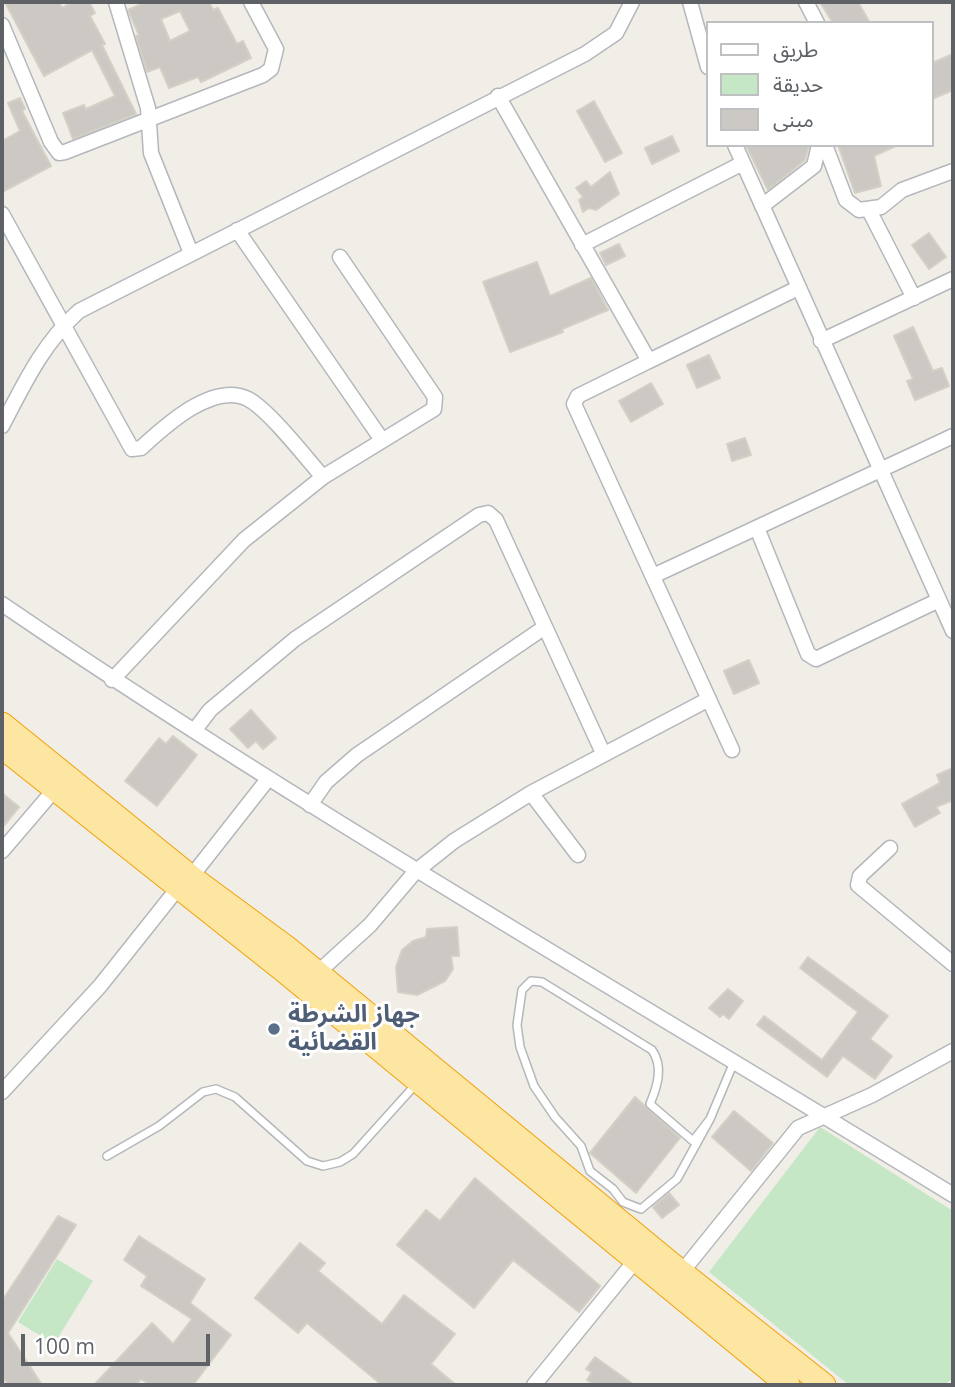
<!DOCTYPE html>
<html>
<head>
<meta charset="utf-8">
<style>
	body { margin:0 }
	#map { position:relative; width:955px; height:1387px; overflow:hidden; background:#f0eee7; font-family:"Open Sans","Noto Sans Arabic",sans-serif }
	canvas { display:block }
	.frame { position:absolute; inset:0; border:4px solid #5e6267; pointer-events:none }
	.legend { position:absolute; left:706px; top:21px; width:228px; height:126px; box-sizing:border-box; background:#fff; border:2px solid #bfc0c2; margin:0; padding:9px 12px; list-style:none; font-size:21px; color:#5e6267 }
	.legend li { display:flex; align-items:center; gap:14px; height:35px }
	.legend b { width:35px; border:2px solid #bfc0c2 }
	.scale { position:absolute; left:21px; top:1334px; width:189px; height:32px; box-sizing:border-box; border:4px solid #5e6267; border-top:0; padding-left:9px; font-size:21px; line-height:24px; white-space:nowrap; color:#5e6267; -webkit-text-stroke:5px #fff; paint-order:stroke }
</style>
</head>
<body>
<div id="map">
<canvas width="955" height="1387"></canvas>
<div class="frame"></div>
<ul class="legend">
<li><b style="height:9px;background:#fff"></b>طريق</li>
<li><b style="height:19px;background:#c6e7c5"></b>حديقة</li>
<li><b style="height:19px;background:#ccc9c4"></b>مبنى</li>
</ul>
<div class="scale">100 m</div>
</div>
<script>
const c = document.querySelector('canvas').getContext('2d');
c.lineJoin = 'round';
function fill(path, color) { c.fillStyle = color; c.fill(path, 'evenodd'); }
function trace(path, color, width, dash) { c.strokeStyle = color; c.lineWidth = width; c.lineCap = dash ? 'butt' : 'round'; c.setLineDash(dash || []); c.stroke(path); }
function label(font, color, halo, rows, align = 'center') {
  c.font = font + ' "Open Sans","Noto Sans Arabic",sans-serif'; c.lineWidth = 6; c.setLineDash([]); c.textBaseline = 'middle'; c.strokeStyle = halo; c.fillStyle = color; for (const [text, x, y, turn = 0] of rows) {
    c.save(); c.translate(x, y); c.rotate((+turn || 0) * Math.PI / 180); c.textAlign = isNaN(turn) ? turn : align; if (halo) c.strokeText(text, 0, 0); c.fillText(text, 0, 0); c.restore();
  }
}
const green = new Path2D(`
	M820,1127l133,84v168l-10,6h-94l-140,-113z
	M57,1259l36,22 -39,63 -36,-22z`);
const building = new Path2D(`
	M5,2h54l3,6 11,-6h16l6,11 -5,3 15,28 -3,1 34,69 -63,25 -10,-26 21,-8 2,4 29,-13 -23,-46 -48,26z
	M146,2h63l4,8 5,-2 19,36 6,-3 8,17 -50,24 -3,-5 -29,11 -9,-21 -13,5 -11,-36 3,-1 -11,-25zM180,11l10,20 -20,10 -9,-22z
	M820,2h38l12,21h-37z
	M953,54v36l-21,9v-36z
	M20,98l5,11 -3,2 29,55 -49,26v-51l18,-10 -12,-28z
	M594,101l28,52 -17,9 -28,-51z
	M672,136l7,15 -27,13 -7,-16z
	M746,145h63l-4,15 -37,30z
	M838,145h60l-24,11 7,30 -26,7z
	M610,172l9,22 -23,16 -7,-2 -6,4 -4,-12 4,-3 -7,-9 10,-7 5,6z
	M929,233l17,24 -17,12 -17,-24z
	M619,244l6,12 -19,9 -6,-12z
	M537,262l13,34 41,-18 17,32 -46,19 1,3 -53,20 -27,-70z
	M913,327l20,44 9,-3 7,18 -34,14 -8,-19 6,-2 -19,-43z
	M709,355l11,23 -23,10 -10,-23z
	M651,383l12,21 -32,18 -12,-21z
	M745,438l6,17 -19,6 -5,-17z
	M749,660l10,23 -25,11 -10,-23z
	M251,710l25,28 -13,11 -7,-8 -8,7 -18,-19z
	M173,736l24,19 -40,51 -32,-25 34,-43 7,6z
	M953,768v32l-17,7 4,6 -25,14 -13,-23 38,-21 -3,-8z
	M2,793l17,14 -17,21z
	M457,927l2,29h-8l2,13 -8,12 -28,14 -19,-3 -2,-25 6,-17 11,-9 13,-4 1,-8z
	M808,957l80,59 -18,23 22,17 -17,23 -32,-23 -16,21 -70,-52 7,-9 58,44 36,-48 -58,-44z
	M728,989l15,12 -14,18 -6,-5 -3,3 -11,-9z
	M635,1097l45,41 -44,55 -46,-40z
	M734,1111l39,32 -22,28 -39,-34z
	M475,1178l125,108 -21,26 -66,-52 -39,48 -77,-63 29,-35 14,11z
	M669,1193l10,12 -17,13 -9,-11z
	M58,1216l18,9 -68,108 34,52h-34l-6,-9v-75z
	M139,1236l66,43 -15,24 41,32 -38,50h-43l-9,-6 -5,6h-42l58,-62 21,21 19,-25 -51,-33 6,-10 -23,-16z
	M300,1243l25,20 -7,8 64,53 22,-29 51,39 -24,30 25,21h-74l-75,-62 -9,10 -43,-35z
	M595,1357l39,28h-39l-8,-5 5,-8 -6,-3z`);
const service = new Path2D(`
	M710,1119l-17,22 -43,-37c7,-17 14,-37 2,-54l-110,-68 -11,-1 -9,9 -5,35 3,22 14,39 21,31 26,29 9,25 23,18 10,13 18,7 36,-30 33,-60 24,-57
	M107,1156l52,-30 44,-34 13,-3 19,8 72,64 16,5 17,-4 13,-8 64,-71`);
const minor = new Path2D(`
	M116,2l32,106 3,45 40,100
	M690,2l18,65
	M806,2l11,21
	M2,25l49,117 8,11 6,-1 198,-77 8,-6 5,-20 -25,-47
	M498,96l151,265 149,-73
	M735,145l218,486
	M825,145l21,55 13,10 22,-3 21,-17 51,-19
	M762,206l52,-40 5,-21
	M869,210l45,88
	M2,214l130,235 9,-1c23,-21 72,-67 107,-49 21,11 58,59 75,78
	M237,230l145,210
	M582,245l161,-82
	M821,341l132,-62
	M649,361l-71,35 -4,8 158,346
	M2,426c22,-42 41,-83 77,-115l506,-257 31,-21 16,-31
	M757,528l51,126 8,5 123,-59
	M653,576l300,-140
	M2,604c309,211 633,395 951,591
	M112,680l132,-140 79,-63 111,-68 1,-12 -95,-140
	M194,731l16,-21 85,-71 184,-124 9,-2 8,7 107,233
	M531,793l47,62
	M310,805l16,-23 31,-27 188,-128
	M890,848l-30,28 -2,9 95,79
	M2,851l53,-62
	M191,877l77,-98
	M314,976l56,-51 45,-53 39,-31 77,-48 178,-94
	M2,1092l98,-106 78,-98
	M677,1278l121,-150 74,-33 81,-44
	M534,1385l105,-129`);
const trunk = new Path2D(`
	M2,724l189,153 95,70 395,325 143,113
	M2,747l281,223 505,415`);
const markers = [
	[274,1029,7,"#5c6f8a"]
];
const serviceNames = [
	["جهاز الشرطة",288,1015],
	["القضائية",288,1043]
];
fill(green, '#c6e7c5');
fill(building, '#ccc9c4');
trace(building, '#d5d0c5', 2);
trace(service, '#b4b7bb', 10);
trace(minor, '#b4b7bb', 17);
trace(trunk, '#f1a107', 25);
trace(service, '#fff', 7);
trace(minor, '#fff', 14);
trace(trunk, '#fce6a2', 23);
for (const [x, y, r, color] of markers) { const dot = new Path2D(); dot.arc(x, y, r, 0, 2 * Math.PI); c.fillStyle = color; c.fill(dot); trace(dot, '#fff', 2.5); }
label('bold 24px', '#4e5e75', '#fff', serviceNames, 'left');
</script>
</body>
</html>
